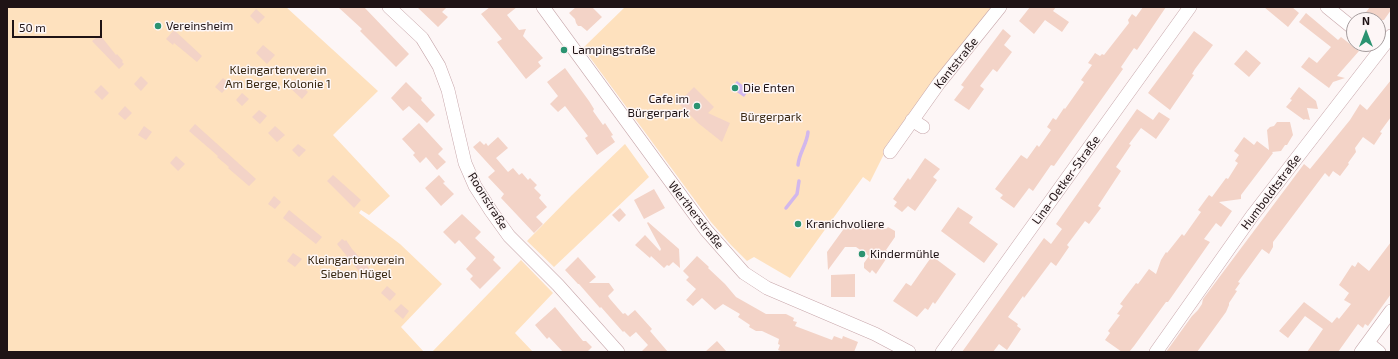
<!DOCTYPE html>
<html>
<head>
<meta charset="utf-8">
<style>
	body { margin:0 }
	#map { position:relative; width:1398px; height:359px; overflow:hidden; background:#fdf6f6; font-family:"Exo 2",sans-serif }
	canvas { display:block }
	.frame { position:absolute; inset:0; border:8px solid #1f1315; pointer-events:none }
	.north { position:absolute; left:1346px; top:12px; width:40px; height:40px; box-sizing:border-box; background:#fdf6f6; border:1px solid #a49b9c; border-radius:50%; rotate:0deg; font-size:11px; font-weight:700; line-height:16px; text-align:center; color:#1f1315 }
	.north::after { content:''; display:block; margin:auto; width:14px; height:18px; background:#2b9371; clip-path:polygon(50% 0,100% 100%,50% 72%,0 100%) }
	.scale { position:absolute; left:12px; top:20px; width:90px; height:18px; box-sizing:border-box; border:2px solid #1f1315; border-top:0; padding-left:5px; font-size:12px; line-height:14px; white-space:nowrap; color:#1f1315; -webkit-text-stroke:3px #fdf6f6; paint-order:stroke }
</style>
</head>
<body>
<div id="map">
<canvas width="1398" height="359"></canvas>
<div class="frame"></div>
<div class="north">N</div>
<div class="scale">50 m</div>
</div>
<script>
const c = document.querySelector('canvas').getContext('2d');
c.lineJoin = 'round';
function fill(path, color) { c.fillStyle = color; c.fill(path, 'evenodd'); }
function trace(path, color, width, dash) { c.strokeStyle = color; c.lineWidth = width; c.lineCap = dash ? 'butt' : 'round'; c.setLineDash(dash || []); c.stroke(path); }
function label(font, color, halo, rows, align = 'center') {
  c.font = font + ' "Exo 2",sans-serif'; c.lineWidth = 3; c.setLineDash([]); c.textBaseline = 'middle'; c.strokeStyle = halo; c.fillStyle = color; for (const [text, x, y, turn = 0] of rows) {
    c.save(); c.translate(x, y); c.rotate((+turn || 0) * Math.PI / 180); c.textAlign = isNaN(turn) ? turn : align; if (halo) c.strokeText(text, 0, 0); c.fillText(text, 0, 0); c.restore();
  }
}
const green = new Path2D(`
	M7,7h279l92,84 -45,44 57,61 -21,19 -8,-5 -2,3 41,31 42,40 -41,43 23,25h-417z
	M625,7h368l-55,68 -53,72 2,1 -17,34 -7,-5 -73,101 -36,-21 -7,4 -16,-16 -20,-23 -128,-174z
	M625,144l24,33 -95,90 -27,-26 45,-46z
	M521,260l32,33 -38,40 18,19h-101z`);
const water = new Path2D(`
	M737,81l12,9 -5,7 -13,-9z`);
const stream = new Path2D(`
	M798,165c1,-12 9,-21 10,-33
	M786,208l11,-14 2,-13`);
const building = new Path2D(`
	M338,7h26l45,47 -13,13 -36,-36 2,-2z
	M417,7h30l-5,5 6,5 -10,10z
	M490,7h27l-10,8 12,15 7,-1 -3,7 20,22 -5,4 3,4 -15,13 -29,-37 5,-3 -21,-25z
	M576,7h16l10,10 -15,14 -6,-5h-3l-2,-3 -1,-4 -6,-6z
	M1030,7h26l-3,4 16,11 -7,10 -17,-12 -11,14 -15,-13z
	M1143,7h23l-29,43 -3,-2 -13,19 2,2 -69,97 -3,-1 -18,26 -4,-3 -15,20 -14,-10 3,-3 -8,-6 26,-34 6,4 10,-14 2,2 12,-17 -4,-3 6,-9 3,2 8,-12 1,1 19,-27 -3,-2 11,-15 -4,-2 7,-10 5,3 2,-2 2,1 25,-32 -1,-3 4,-6 4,3z
	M1264,7h28l7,6 -11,14z
	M1370,7h21v3l-7,10h-16l-5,-4z
	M256,9l9,8 -7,7 -8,-8z
	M1306,13l32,27 3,-3 18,14 -22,25 8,2 -12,4 -4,6 -28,-21 8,-10 8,6 14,-16 -32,-25z
	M1003,29l8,7 -7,9 8,7 -15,20 -4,-3 -13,17 4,3 -15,21 -15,-10 10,-13 -3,-2z
	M174,30l28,26 -5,6 -23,-19 -1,2 -7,-6z
	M1194,31l19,14 -18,24 -3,5 2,1 -24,35 -22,-17z
	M100,35l16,20 1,-1 6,7 -1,1 2,2 -5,5 -27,-28z
	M263,45l12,10 -8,9 -11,-11z
	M1246,50l15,13 -12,14 -15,-13z
	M565,68l24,33 5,8 -1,2 10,14 2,-2 8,12 -2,1 4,6 -18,13 -12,-17 3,-2 -23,-30 -7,6 -8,-8 8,-8 -11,-14z
	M141,76l7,7 -7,8 -7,-7z
	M223,78l7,6 -8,9 -7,-6z
	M295,79l13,13 -6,7 -14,-13z
	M1391,80v37l-11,15 2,1 -8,12 -11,-8 -8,11 1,4 -8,11 1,1 -9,12 -7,-5 -4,6 -4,-4 -52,69v5l-4,7 -7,-5 -24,33 2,1 -5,7 2,1 -8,12v2l-3,7 -29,40h-31l26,-36 6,-6 4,-6 1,-5 101,-135 6,5 40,-49 10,-16 7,6z
	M406,82l16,16 -1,2 14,15 -8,8 -18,-17 -6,5 -12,-13z
	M101,85l8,8 -7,7 -8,-8z
	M694,87l20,20 -6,6 22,10 -8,19 -24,-19 -20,-20z
	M1299,87l17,14 2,8 -11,-1 3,12 -5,-1 -1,1 -18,-13 6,-7 -2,-1z
	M242,93l7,6 -7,7 -6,-6z
	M125,106l7,7 -7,7 -7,-6z
	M1137,109l16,11 6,-8 11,7 -14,20 -15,-11 -12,16 2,1 -15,22 5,4 -23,35 3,2 -12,16 -4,-3 -18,24 2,2 -13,19 -5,-4 -27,36 -1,-2 -15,21 10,7 -1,2 4,3 -14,21 -8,-6 -6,8h-31l82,-114 7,6 11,-15 -6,-5z
	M259,110l8,6 -7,8 -8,-7z
	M1277,122h13l3,13 -6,10h-2l-4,6 -9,1 1,1 -32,42v4l-22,3 13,9 -11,16 -5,-4 -12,16 6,3 -42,60h-2l-32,44 -5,6h-7l-17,-12 5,-7 -2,-2 12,-16 -3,-1 6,-8 -3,-2 16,-21 2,1 11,-15 7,5 5,-14 5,-8 1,1 15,-19 2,2 17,-24 -3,-2 11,-15 3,2 14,-19 2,1 10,-16 -3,-2 4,-6 -5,-4 10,-14 10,8 3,-4 12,9 -2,-20 3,-3 4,-1z
	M419,123l24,26 -5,5 8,8 -9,8 -11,-13 -6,6 -7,-8 2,-2 -13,-14z
	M195,124l61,55 -7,7 -21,-18 1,-1 -12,-10 1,-1 -29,-25z
	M144,126l8,6 -6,8 -8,-5z
	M275,126l10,9 -8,7 -9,-9z
	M498,137l10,11 -12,10 12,14 5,-4 6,7 3,-2 6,7 2,-2 7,7 -3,3 7,7 -2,3 8,9 -11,10 7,7 -9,9 -33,-35 3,-4 -16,-17 7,-6 -22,-24 7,-6 4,4 2,-2 2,3z
	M298,144l8,6 -7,7 -7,-7z
	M176,156l9,8 -7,7 -8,-8z
	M925,158l15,11 -7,8 4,3 -22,31 -7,-5 -6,6 -8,-6 3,-4 -4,-3 15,-21 2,2z
	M333,175l28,25 -7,8 -27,-27z
	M439,175l6,7 -2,1 11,11 -13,12 -16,-18z
	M654,189l11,19 -21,11 -10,-19z
	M274,196l7,6 -6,7 -7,-5z
	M958,207l15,10 -4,6 29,21 -14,19 -43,-32z
	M620,208l6,7 -7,7 -7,-7z
	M289,210l33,27 -6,7 -33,-26z
	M462,214l19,18 -6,6 20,19 -2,3 8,8 -21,21 -10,-10 3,-3 -7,-7 10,-11 -17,-18 -4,4 -12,-12z
	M866,220l8,5 2,-2 10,6 2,-2 7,4v6l-9,13 4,3 -14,21 -4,-4 -2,3 -6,-5v-5l5,-7 -13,-9h-11l-17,23 -1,-18 21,-29z
	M648,222l31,27 1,19 -7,-6 -4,4 -2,-1 -3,3 -13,-12 -1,2 -15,-13 10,-10 15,16 1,-2 -14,-26z
	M342,239l3,2 1,-1 6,9 17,19 -7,7 -25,-31z
	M1391,242v52l-23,32 -3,-2 -2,4 -5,-4 -20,28h-31l16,-23 -18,-13 -17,22 -9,-7 25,-29 28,21 5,-6 2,2 12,-15 -7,-4 5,-7 -10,-8 13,-20 3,2 3,-5 11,9z
	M293,253l9,6 -7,8 -8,-6z
	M697,256l12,11 -1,1 17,16 11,13 30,17h20l8,4 -1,3 4,1 -2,4 37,14 2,-4 8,3 1,-3 15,6 -4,10h-70l-6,-2 2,-5 -2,-1 1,-5 -17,-8h-6l-7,-4 1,-2 -12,-8 2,-3 -17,-10 -8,6 -13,-12 -9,8 -7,-6 10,-11 -10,-9 3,-3 -6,-6z
	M932,256l24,18 -21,30 -2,-2 -5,8 -3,-2 -8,9 -24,-16 13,-18 5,3z
	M578,257l18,20 -7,6h20l5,7 -6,6 2,3 13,15 2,-1 3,3 7,-6 17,19 -2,2 18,21h-27l7,-7 -12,-13 -6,5 -6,-6 -1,1 -22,-25 -1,1 -21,-24h-1l-13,-14z
	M855,274v23h-24v-22z
	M387,286l9,8 -6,7 -9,-8z
	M401,304l8,7 -6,8 -9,-8z
	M555,307l28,34h3l6,6 -5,5h-24l-14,-15 -2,2 -12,-14z
	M717,341l10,11h-22z`);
const minor = new Path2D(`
	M389,7l33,31 17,28 9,24 17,73 10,23 16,25 18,25 49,49 60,67
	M543,7l163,223 38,43 23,15 108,46 34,18
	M1327,7l27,22
	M912,120l11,7
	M890,152l49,-69 61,-76
	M1368,343l11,9
	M942,352l248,-345
	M1156,352l96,-136 139,-180
	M1361,352l30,-41`);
const markers = [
	[158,26,4,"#2b9371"],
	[564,50,4,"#2b9371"],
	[735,88,4,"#2b9371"],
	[697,106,4,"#2b9371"],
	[798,224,4,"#2b9371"],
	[862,254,4,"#2b9371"]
];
const poiNames = [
	["Vereinsheim",166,26],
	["Lampingstraße",572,50],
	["Die Enten",743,88],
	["Cafe im",689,99,"right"],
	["Bürgerpark",689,113,"right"],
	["Kranichvoliere",806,224],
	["Kindermühle",870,254]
];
const streetNames = [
	["Kantstraße",956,63,-51],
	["Lina-Oetker-Straße",1066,180,-54],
	["Humboldtstraße",1271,192,-53],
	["Roonstraße",488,201,58],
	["Wertherstraße",696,215,52]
];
const parkNames = [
	["Kleingartenverein",278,70],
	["Am Berge, Kolonie 1",278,84],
	["Bürgerpark",771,117],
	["Kleingartenverein",356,260],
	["Sieben Hügel",356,274]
];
fill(green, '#fee1be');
fill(water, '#d2b7ec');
trace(stream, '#d2b7ec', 3.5);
fill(building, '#f3d3c7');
trace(minor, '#c7a6aa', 14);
trace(minor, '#fff', 13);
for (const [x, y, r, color] of markers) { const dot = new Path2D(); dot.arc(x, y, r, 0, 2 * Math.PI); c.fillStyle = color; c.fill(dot); trace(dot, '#fdf6f6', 1.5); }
label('12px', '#1f1315', '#fdf6f6', poiNames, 'left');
label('12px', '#1f1315', '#fdf6f6', streetNames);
label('12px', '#382711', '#fdf6f6', parkNames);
</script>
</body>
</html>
